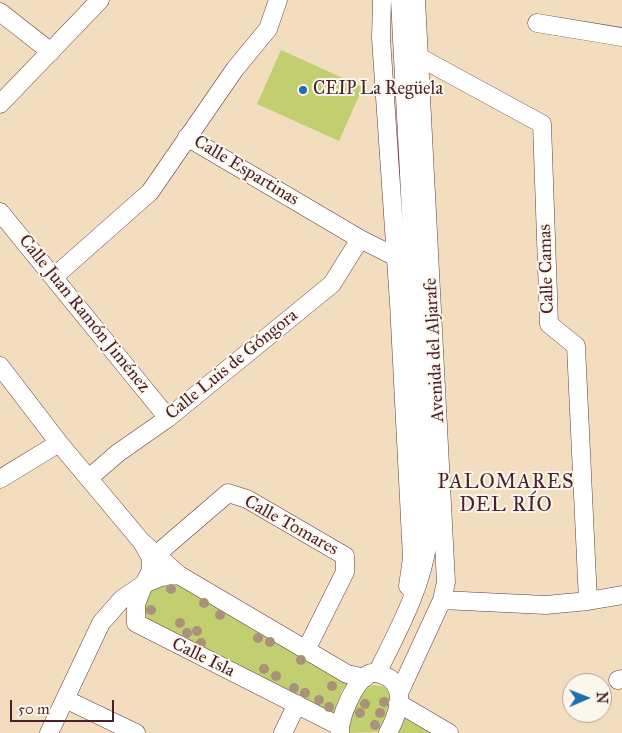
<!DOCTYPE html>
<html>
<head>
<meta charset="utf-8">
<style>
	body { margin:0 }
	#map { position:relative; width:622px; height:733px; overflow:hidden; background:#f2debf; font-family:"IM FELL Great Primer",serif }
	canvas { display:block }
	.north { position:absolute; left:562px; top:673px; width:50px; height:50px; box-sizing:border-box; background:#fbf7ec; border:1px solid #b4a19f; border-radius:50%; rotate:89deg; font-size:14px; font-weight:700; line-height:20px; text-align:center; color:#4a1f2b }
	.north::after { content:''; display:block; margin:auto; width:18px; height:22px; background:#1f6fb2; clip-path:polygon(50% 0,100% 100%,50% 72%,0 100%) }
	.scale { position:absolute; left:10px; top:700px; width:104px; height:22px; box-sizing:border-box; border:2px solid #4a1f2b; border-top:0; padding-left:6px; font-size:15px; line-height:18px; white-space:nowrap; color:#4a1f2b; -webkit-text-stroke:4px #fbf7ec; paint-order:stroke }
</style>
</head>
<body>
<div id="map">
<canvas width="622" height="733"></canvas>
<div class="north">N</div>
<div class="scale">50 m</div>
</div>
<script>
const c = document.querySelector('canvas').getContext('2d');
c.lineJoin = 'round';
function fill(path, color) { c.fillStyle = color; c.fill(path, 'evenodd'); }
function trace(path, color, width, dash) { c.strokeStyle = color; c.lineWidth = width; c.lineCap = dash ? 'butt' : 'round'; c.setLineDash(dash || []); c.stroke(path); }
function label(font, color, halo, rows, align = 'center') {
  c.font = font + ' "IM FELL Great Primer",serif'; c.lineWidth = 4; c.setLineDash([]); c.textBaseline = 'middle'; c.strokeStyle = halo; c.fillStyle = color; for (const [text, x, y, turn = 0] of rows) {
    c.save(); c.translate(x, y); c.rotate((+turn || 0) * Math.PI / 180); c.textAlign = isNaN(turn) ? turn : align; if (halo) c.strokeText(text, 0, 0); c.fillText(text, 0, 0); c.restore();
  }
}
const green = new Path2D(`
	M281,50l82,37 -24,54 -82,-37z
	M174,581l175,101 -7,8 -9,25 -184,-93 -6,-12 4,-18z
	M374,685l11,2c13,13 1,31 -5,45l-30,1c-3,-17 7,-42 24,-48z
	M401,713l38,20h-43z`);
const minor = new Path2D(`
	M382,0l-1,38 18,265 13,255 -4,28
	M0,12l51,40
	M537,23l85,14
	M419,57l123,67 7,200 27,22 12,255
	M0,104l100,-104
	M187,137l173,102 36,18
	M0,212l168,206
	M55,276l95,-84 85,-123 33,-40 10,-29
	M0,366l59,77 82,98 38,34
	M89,478l29,-25 50,-35 164,-134 28,-45
	M0,479l59,-36
	M157,554l71,-61 19,6 98,57v16l-39,78
	M442,600l104,5 42,-4 34,-6
	M377,673c21,-42 45,-86 51,-133l-28,-540
	M618,680l4,-1
	M400,691l42,-91 4,-18 -30,-582
	M65,699l71,34
	M398,703l51,30
	M339,726l-203,-103v-19l8,-20 17,-7 18,-2 168,99 18,4
	M49,733l52,-110 21,-24 22,-15 7,-14v-12l-8,-14
	M283,733l14,-29
	M340,733c-1,-15 15,-54 31,-60 5,-1 10,1 14,3 24,10 12,40 3,57`);
const trees = [
	[171,589],
	[204,603],
	[151,610],
	[220,615],
	[180,623],
	[197,631],
	[187,633],
	[258,638],
	[270,642],
	[201,643],
	[301,660],
	[264,669],
	[276,676],
	[332,686],
	[294,688],
	[305,693],
	[319,700],
	[384,702],
	[365,704],
	[329,707],
	[360,713],
	[380,713],
	[375,725]
];
const markers = [
	[303,90,5,"#1f6fb2"]
];
const poiNames = [
	["CEIP La Regüela",313,90]
];
const streetNames = [
	["Calle Espartinas",246,171,31],
	["Calle Camas",547,269,-92],
	["Calle Juan Ramón Jiménez",84,314,51],
	["Avenida del Aljarafe",435,350,-93],
	["Calle Luis de Góngora",232,365,-39],
	["Calle Tomares",291,526,29],
	["Calle Isla",203,658,26]
];
const quarterNames = [
	["PALOMARES",506,483],
	["DEL RÍO",506,506]
];
fill(green, '#c1cf71');
trace(minor, '#633c41', 19);
trace(minor, '#fff', 18);
c.fillStyle = '#a99279';
for (const [x, y] of trees) { c.beginPath(); c.arc(x, y, 5, 0, 2 * Math.PI); c.fill(); }
for (const [x, y, r, color] of markers) { const dot = new Path2D(); dot.arc(x, y, r, 0, 2 * Math.PI); c.fillStyle = color; c.fill(dot); trace(dot, '#fbf7ec', 2); }
label('18px', '#4a1f2b', '#fbf7ec', poiNames, 'left');
label('18px', '#4a1f2b', '#fbf7ec', streetNames);
c.letterSpacing = '1px';
label('20px', '#4a1f2b', '#fbf7ec', quarterNames);
c.letterSpacing = '0px';
</script>
</body>
</html>
